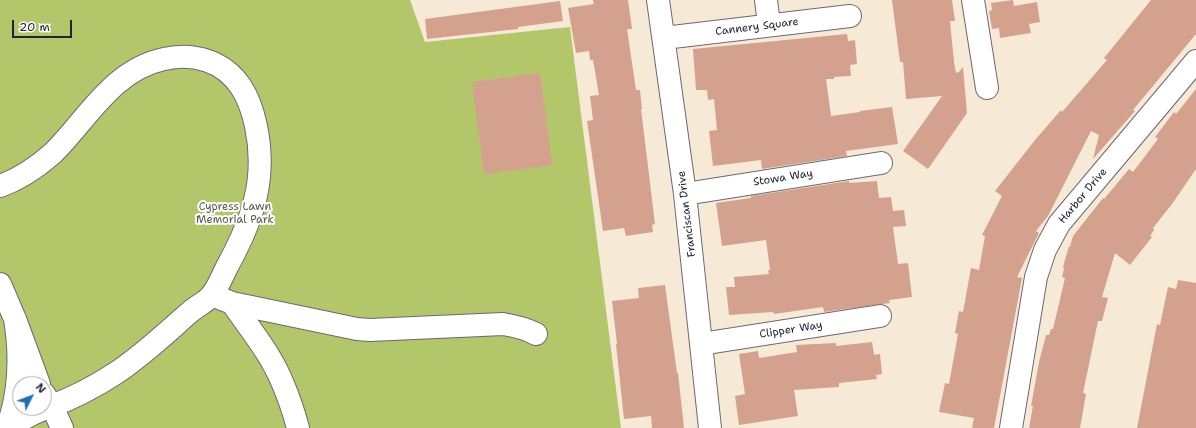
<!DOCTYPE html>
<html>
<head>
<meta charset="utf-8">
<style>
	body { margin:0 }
	#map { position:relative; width:1196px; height:428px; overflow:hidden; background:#f6ead7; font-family:"Shantell Sans",sans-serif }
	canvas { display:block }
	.north { position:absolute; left:12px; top:376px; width:40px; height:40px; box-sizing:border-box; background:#fff; border:1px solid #a7a7b1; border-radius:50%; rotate:48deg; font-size:11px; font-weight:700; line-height:16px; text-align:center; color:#22223b }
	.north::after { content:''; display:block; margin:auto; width:14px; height:18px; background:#1f6fb2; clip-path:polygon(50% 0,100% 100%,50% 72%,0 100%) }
	.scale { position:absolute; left:12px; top:20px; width:60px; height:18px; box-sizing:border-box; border:2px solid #22223b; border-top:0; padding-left:5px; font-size:12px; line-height:14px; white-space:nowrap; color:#22223b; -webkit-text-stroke:3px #fff; paint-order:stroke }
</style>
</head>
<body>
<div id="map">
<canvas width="1196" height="428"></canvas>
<div class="north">N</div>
<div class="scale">20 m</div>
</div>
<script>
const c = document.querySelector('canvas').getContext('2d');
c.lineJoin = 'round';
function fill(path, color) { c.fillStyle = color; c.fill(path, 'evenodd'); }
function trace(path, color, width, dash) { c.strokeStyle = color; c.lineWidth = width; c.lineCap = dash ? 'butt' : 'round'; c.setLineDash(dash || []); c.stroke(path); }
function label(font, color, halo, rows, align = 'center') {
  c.font = font + ' "Shantell Sans",sans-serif'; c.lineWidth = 4; c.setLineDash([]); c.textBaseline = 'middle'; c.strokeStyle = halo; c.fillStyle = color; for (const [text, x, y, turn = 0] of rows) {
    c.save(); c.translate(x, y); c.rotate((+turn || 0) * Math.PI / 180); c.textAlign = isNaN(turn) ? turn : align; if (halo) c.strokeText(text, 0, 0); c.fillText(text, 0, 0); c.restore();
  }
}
const green = new Path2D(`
	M0,0h410l15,42 145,-15 51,401h-621zM20,384h24v24h-24z`);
const building = new Path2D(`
	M593,0h35l4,29h-5l9,61h4l2,19h-1l14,115 -3,1 1,7 -27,4 -2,-8 -21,3 -16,-110 6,-1 -3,-24 9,-1 -6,-35h-3l-1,-9 -13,2 -8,-45 26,-4z
	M892,0h60l3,21h-5l4,41 2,11 3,-1 4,-5 4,46 -39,56 -25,-18 39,-55 -36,3 -3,-37h-3z
	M1013,0l1,6 23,-4 3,20 -11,2 2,9 -31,5 -1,-10 -7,1 -3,-18 3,-1 -1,-7z
	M1151,0h45v34l-63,76 2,1 -42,48 6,-24 -8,-4 -43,85 -12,15 3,2 -22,44 5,1 -28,150h-22l2,-10 -35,-6 6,-29 4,1 9,-50 -3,-1 4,-22 4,1 8,-44 8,2 6,-34 -3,-1 20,-39 -7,-5 40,-51 26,-30 1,2 45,-52 -3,-2z
	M560,1l3,20 -45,6v2l-91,10 -2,-20z
	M847,34l1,7 7,-1 2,24 -7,1 1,11 -17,1v2h-8l5,37 29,-4v-1l32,-4 6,37 -52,7 1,5 -85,13 -1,-9 -48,6 -4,-35 8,-1 -3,-31 -6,1 -1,-10h-11l-3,-41z
	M540,73l12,92 -68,9 -12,-92z
	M1196,89v80l-24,35 -19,24 1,2 -4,6 2,1 -22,28 -15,-12 -13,44 6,1 -6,23h-4l-15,72 3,1 -6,34h-51l4,-22h-2l8,-44 7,-27h3l2,-6h2l12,-51 -3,-1 2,-9 -1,-1 6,-21 1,1 3,-11 30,-38 1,1 25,-30 4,3 25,-33 -3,-2 19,-25 2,2z
	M849,181v2l28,-2 2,17 12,-1 2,14 11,-1 2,16 -13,1 5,37 10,-1 4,34 -23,3 1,3 -66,9 -1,-5 -49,7 -1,-2 -44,3 -3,-28h9l-1,-10 35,-3 -1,-4h2l-4,-30 -44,6 -6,-43 35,-5v-2z
	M1178,280l18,3v145h-59l20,-104 3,1 8,-38 8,2z
	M665,285l12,88h1l6,55h-32l-1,-12 -27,3 -8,-75h1l-5,-43 27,-3 -1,-10z
	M872,342l2,13 6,-1 2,20 -6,1 1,4 -38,4v4l-45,3 4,26 -59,9 -4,-29 10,-2 -6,-40 19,-3 1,7 38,-6 -1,-7 40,-2v3z`);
const minor = new Path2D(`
	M658,0l27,194 25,234
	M766,0l3,25
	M973,0l14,88
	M664,38l186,-22
	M0,186c20,-7 36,-18 52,-32 35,-34 60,-84 112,-95 29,-7 60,2 77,28 8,12 12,25 15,39 11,53 -3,93 -28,139 -5,9 -10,23 -17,31 -5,6 -14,10 -21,16 -24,21 -47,43 -74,61 -20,13 -42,25 -65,33 -16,7 -26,10 -40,22
	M685,194l196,-31
	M0,284l15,35 24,65
	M212,295l20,8 125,26 13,1 133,-6c12,2 22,4 33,10
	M232,303c18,26 39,51 51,81 6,14 11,29 15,44
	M701,344l179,-28
	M44,394l8,12 10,22
	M7,428c13,-35 14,-72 8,-109
	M1011,428l25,-151 9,-27 14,-26 137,-163`);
const streetNames = [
	["Cannery Square",757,27,-7],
	["Stowa Way",783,178,-9],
	["Harbor Drive",1083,196,-50],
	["Franciscan Drive",687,214,-97],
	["Clipper Way",791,330,-9]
];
const parkNames = [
	["Cypress Lawn",235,207],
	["Memorial Park",235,220]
];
fill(green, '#b3c669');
fill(building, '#d5a18f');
trace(minor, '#6c6872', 24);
trace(minor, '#fff', 22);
label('11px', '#22223b', '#fff', streetNames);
label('11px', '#555b4b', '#fff', parkNames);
</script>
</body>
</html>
